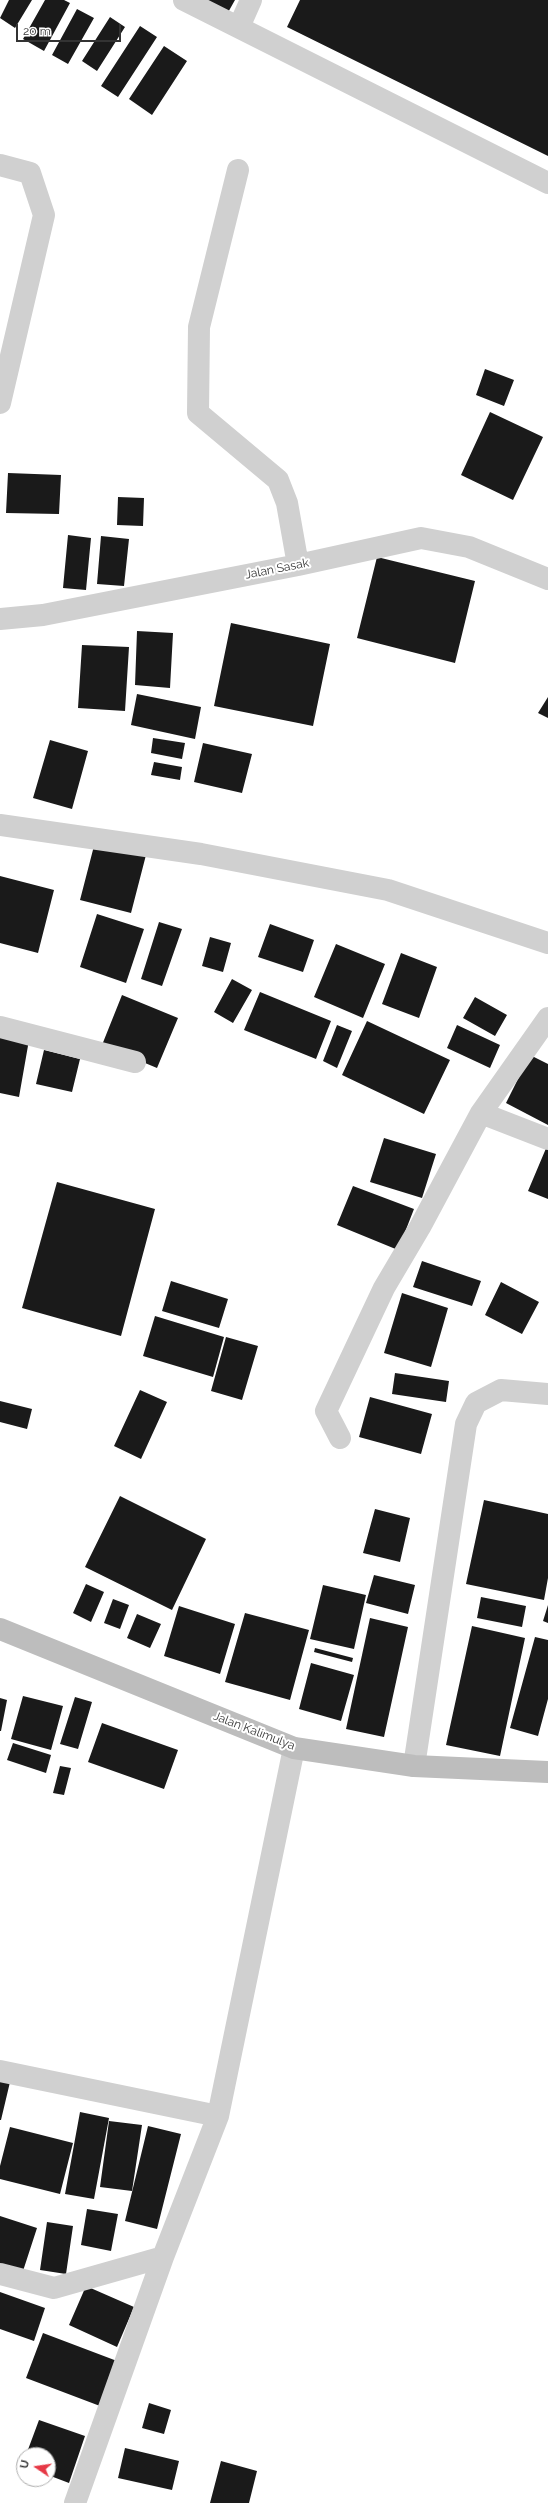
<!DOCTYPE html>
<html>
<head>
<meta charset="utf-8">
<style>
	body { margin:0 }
	#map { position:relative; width:548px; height:2503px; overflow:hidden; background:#fff; font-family:Raleway,sans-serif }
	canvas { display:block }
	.north { position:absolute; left:16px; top:2447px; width:40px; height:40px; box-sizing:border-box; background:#fff; border:1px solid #adadad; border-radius:50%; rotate:283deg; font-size:11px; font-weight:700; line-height:16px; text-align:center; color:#333 }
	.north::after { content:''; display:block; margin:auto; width:14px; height:18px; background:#e63946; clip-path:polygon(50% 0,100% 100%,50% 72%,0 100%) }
	.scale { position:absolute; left:16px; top:24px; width:105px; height:18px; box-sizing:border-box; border:2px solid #333; border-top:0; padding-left:5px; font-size:12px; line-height:14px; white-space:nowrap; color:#333; -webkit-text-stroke:3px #fff; paint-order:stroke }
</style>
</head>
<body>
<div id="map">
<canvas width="548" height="2503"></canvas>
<div class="north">U</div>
<div class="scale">20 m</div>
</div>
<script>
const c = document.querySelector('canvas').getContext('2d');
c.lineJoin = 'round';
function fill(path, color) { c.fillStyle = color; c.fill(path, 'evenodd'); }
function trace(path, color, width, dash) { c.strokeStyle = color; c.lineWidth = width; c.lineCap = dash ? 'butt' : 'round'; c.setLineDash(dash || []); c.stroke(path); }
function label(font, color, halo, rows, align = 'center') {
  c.font = font + ' Raleway,sans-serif'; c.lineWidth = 4; c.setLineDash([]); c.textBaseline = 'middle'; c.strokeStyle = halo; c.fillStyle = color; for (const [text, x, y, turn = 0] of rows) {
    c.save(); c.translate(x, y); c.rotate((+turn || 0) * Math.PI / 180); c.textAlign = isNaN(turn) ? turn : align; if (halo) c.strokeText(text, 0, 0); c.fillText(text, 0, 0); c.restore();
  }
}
const building = new Path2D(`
	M9,0h23l-17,28 -15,-10z
	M45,0h19l6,3 -26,48 -21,-12z
	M198,0h37l-9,16z
	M300,0h248v156l-261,-129z
	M77,9l17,9 -26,46 -16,-9z
	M110,17l15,10 -28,44 -15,-10z
	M140,26l17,11 -39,60 -17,-11z
	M164,46l23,15 -35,54 -23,-16z
	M485,369l29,11 -10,26 -28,-11z
	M490,412l53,25 -30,63 -52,-25z
	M8,473l53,2 -2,39 -53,-1z
	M118,497l26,1 -1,28 -26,-1z
	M68,535l23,3 -5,52 -23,-2z
	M101,536l28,3 -5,47 -27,-2z
	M377,557l98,24 -20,82 -98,-25z
	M231,623l99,21 -17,82 -99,-20z
	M137,631l36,2 -3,55 -35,-3z
	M82,645l47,2 -4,64 -47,-3z
	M137,694l64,13 -6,32 -64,-14z
	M548,697v21l-10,-5z
	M153,738l32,5 -3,16 -31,-6z
	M50,740l38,11 -16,58 -39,-11z
	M203,743l49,11 -10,39 -48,-11z
	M154,762l28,5 -2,13 -29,-5z
	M95,842l51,13 -15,58 -51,-13z
	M0,876l54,14 -16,63 -38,-10z
	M97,914l47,15 -18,54 -46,-16z
	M159,922l23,7 -20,57 -21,-7z
	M270,924l44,16 -11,32 -45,-15z
	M210,937l21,6 -8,29 -21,-6z
	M336,944l49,20 -22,54 -49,-21z
	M401,953l36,14 -18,51 -37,-14z
	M232,979l20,11 -19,33 -19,-11z
	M260,992l71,29 -15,38 -72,-29z
	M122,995l56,23 -21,50 -55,-23z
	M475,997l32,18 -12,21 -32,-18z
	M367,1021l83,39 -26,54 -82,-39z
	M337,1025l15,6 -15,37 -14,-7z
	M457,1025l43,20 -10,23 -43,-20z
	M0,1035l29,5 -10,57 -19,-4z
	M44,1050l36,9 -8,33 -36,-8z
	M530,1055l18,9v61l-42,-22z
	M384,1138l52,16 -14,44 -52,-16z
	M547,1146l1,1v52l-20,-8z
	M57,1182l98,27 -34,127 -99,-28z
	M353,1186l61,23 -16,41 -61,-25z
	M422,1261l59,20 -9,25 -59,-19z
	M171,1281l57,18 -9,29 -57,-17z
	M501,1282l38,20 -17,32 -37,-19z
	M402,1293l46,15 -17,59 -47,-14z
	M155,1316l69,21 -11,40 -70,-21z
	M226,1337l32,9 -16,54 -31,-9z
	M395,1373l54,8 -3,21 -54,-8z
	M140,1390l27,12 -26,57 -27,-13z
	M370,1397l62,17 -11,40 -62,-17z
	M0,1401l32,8 -5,20 -27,-7z
	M120,1496l86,43 -34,71 -87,-43z
	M484,1500l64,14v64l-4,22 -78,-16z
	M375,1509l35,9 -10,44 -37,-9z
	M374,1575l41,10 -7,29 -42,-11z
	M86,1584l18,8 -13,30 -18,-9z
	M323,1585l43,10 -12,54 -44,-10z
	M481,1597l45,9 -4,21 -45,-9z
	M113,1599l16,6 -9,24 -16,-6z
	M548,1605v18l-5,-2z
	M179,1606l56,18 -15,50 -56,-18z
	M245,1613l64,17 -19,70 -65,-18z
	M137,1614l24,10 -11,24 -23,-10z
	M370,1618l38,9 -24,110 -38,-8z
	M472,1626l53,12 -25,118 -54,-11z
	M535,1637l13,3v59l-10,37 -28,-8z
	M315,1648l38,10 -1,4 -38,-10z
	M311,1663l43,12 -13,46 -42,-12z
	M23,1696l40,10 -12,44 -40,-11z
	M75,1697l17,5 -14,47 -18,-5z
	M0,1698l7,2 -6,31h-1z
	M102,1723l76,27 -14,39 -76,-27z
	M13,1743l38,12 -5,18 -39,-13z
	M60,1766l11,2 -7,27 -11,-2z
	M0,2079l10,3 -9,38h-1z
	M80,2112l29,6 -15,81 -29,-5z
	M109,2121l33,4 -10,66 -32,-4z
	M148,2126l33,8 -24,95 -32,-8z
	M10,2127l63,16 -13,51 -60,-15v-13z
	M87,2209l31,5 -7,37 -30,-6z
	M0,2216l37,12 -14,43 -23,-7z
	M47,2222l26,4 -7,48 -26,-4z
	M86,2286l48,21 -17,40 -48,-22z
	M0,2292l45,16 -11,33 -34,-12z
	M43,2333l74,28 -17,45 -74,-28z
	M149,2403l22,7 -7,24 -22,-6z
	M39,2420l46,16 -16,47 -21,-8v-20h-22z
	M125,2448l54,13 -7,29 -54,-12z
	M221,2461l36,10 -8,32h-39z`);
const street = new Path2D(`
	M184,0l364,183
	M239,27l12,-27
	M0,165l30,8 14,42 -44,188
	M238,170l-39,157 -1,86 80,67 9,23 11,62
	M0,619l43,-4 255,-50 123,-27 48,9 79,32
	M0,825l201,29 187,36 160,53
	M548,1018l-67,95 67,26
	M0,1027l135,35
	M340,1438l-14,-27 58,-123 36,-61 61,-114
	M414,1766l52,-342 10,-21 25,-13 47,4
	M0,2071l218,45
	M0,2274l54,14 109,-31
	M75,2503l88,-246 55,-141 76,-368`);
const secondary = new Path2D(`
	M0,1629l294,119 120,18 134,6`);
const streetNames = [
	["Jalan Sasak",277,569,-11],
	["Jalan Kalimulya",254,1731,21]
];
fill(building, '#1a1a1a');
trace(street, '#d0d0d0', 22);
trace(secondary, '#bdbdbd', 22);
label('12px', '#333', '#fff', streetNames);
</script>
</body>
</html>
